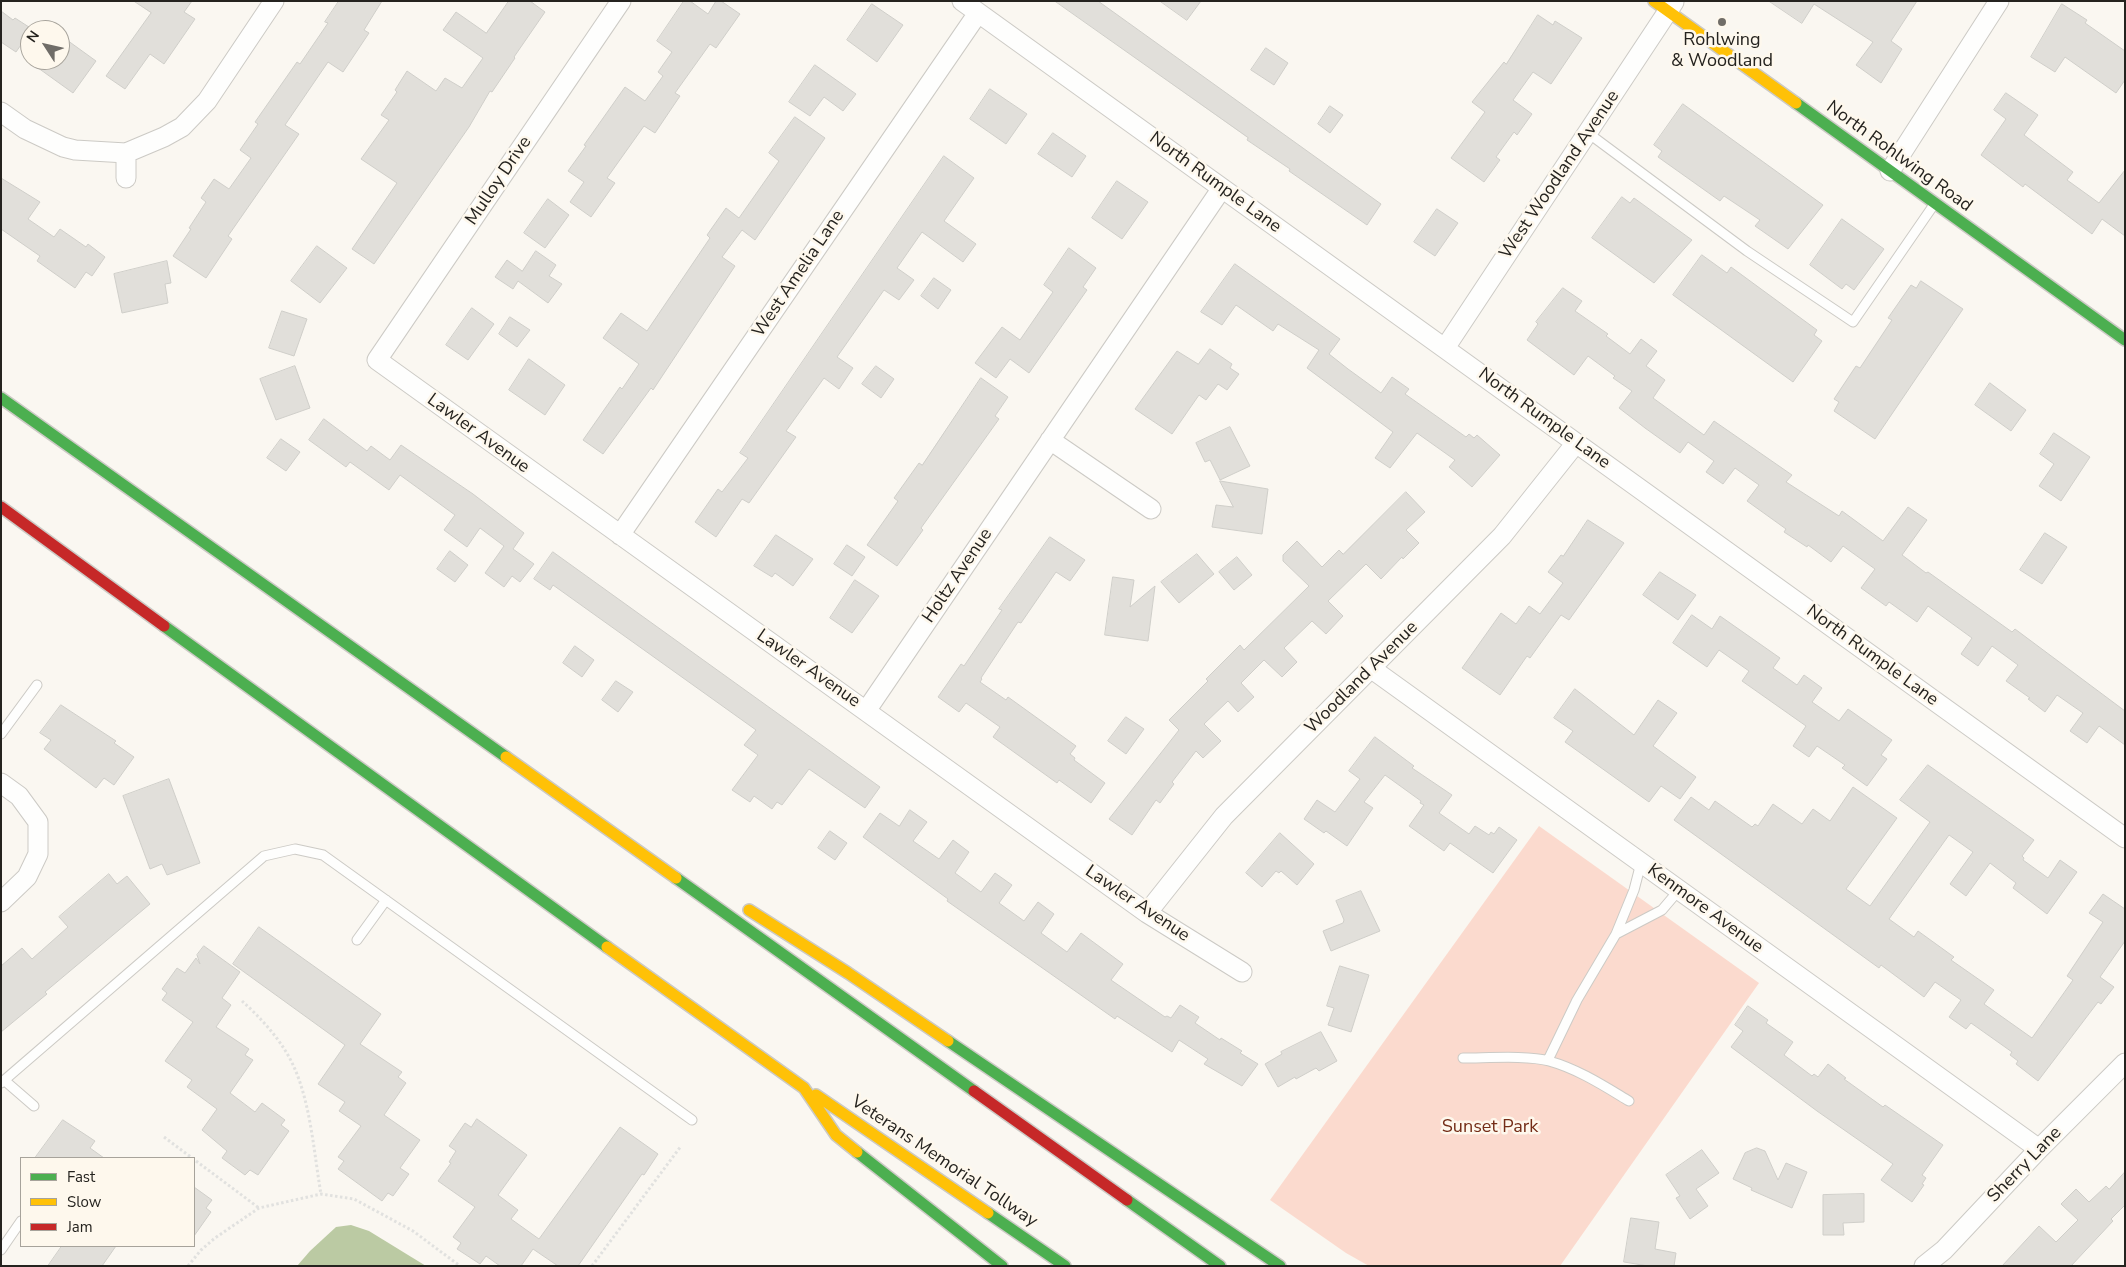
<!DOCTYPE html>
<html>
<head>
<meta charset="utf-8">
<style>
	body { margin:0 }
	#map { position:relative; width:2126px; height:1267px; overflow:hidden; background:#faf7f1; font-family:"Nunito Sans",sans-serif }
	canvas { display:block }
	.frame { position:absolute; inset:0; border:2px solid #25231f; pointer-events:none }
	.legend { position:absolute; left:20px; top:1157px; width:175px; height:90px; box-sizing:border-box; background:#fef8ed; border:1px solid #a7a39b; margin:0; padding:6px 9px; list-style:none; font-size:15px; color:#25231f }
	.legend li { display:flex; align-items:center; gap:10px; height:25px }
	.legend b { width:25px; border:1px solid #a7a39b }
	.north { position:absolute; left:20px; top:20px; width:50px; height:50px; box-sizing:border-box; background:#fef8ed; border:1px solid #a7a39b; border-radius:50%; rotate:305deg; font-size:14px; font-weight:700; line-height:20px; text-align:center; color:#25231f }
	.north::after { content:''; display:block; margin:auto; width:18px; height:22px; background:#706d68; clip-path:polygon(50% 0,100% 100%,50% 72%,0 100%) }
</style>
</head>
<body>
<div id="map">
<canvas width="2126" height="1267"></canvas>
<div class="frame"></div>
<ul class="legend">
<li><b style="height:6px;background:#4caf50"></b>Fast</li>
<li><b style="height:6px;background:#ffc107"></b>Slow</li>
<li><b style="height:6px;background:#c62828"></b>Jam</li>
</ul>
<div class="north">N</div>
</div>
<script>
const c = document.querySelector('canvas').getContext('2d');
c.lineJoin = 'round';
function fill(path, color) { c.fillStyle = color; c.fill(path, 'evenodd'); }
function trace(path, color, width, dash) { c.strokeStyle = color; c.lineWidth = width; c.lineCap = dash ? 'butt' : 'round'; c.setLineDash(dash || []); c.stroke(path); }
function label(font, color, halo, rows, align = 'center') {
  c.font = font + ' "Nunito Sans",sans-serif'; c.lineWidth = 5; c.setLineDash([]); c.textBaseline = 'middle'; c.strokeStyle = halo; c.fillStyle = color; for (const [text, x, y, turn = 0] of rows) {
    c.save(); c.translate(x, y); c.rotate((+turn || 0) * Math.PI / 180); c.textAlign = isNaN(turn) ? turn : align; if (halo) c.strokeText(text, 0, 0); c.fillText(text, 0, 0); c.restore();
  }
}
const green = new Path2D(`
	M1539,826l220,157 -199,283h-191l-23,-13 -76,-53z`);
const water = new Path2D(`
	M351,1225l18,6 57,35h-129l13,-15 26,-24z`);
const building = new Path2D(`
	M134,1h58l-8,11 11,7 -31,45 -14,-10 -25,35 -19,-13 45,-63z
	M339,1h43l-18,29 5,3 -26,39 -15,-10 -43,63 14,9 -71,102 4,3 -26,39 -33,-22 18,-27 -2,-1 17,-26 -5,-4 13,-19 15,10 22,-31 -11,-8 18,-26 -3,-2 42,-60 3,2 28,-41 -3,-1z
	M509,1h21l15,11 -31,45 1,1 -23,34 -2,-1 -21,36 -95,137 -22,-15 45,-66 -36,-24 28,-39 -8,-5 16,-23 -2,-2 12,-19 29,20 9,-13 17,10 21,-30 -40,-28 13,-18 30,21z
	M684,1h6l18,13 8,-13h5l19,13 -24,34 -6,-4 -35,49 5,3 -25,37 -11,-7 -37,52 8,5 -24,34 -21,-15 14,-20 -16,-11 18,-25 -2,-1 41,-58 20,14 18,-25 -5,-4 14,-20 -15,-11z
	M1055,1h43l283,203 -14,21 -78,-54 1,-2 -43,-29 1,-2z
	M1160,1h41l-14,19z
	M1769,1h148l-26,40 11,8 -21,34 -25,-18 17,-23 -59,-38 -12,19z
	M872,4l31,21 -26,37 -30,-22z
	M2062,4l25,16 -2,3 40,28v29l-9,13 -51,-36 -10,15 -24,-15z
	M1,11l12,9 2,-2 17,11 -16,23 -15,-10z
	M1538,15l15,10 2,-4 27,17 -31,46 -18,-12 -20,28 19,14 -15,21 -3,-3 -18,25 4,3 -16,22 -33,-24 34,-46 -13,-10 32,-40 2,2z
	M60,35l36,26 -23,32 -46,-33h33z
	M1266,48l22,15 -14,22 -23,-15z
	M815,65l41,29 -13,17 -19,-14 -14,19 -21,-14z
	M990,89l37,25 -21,30 -36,-25z
	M2006,93l32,22 -14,20 49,37 -6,8 32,23 26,-33v66l-23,-17 -10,15 -67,-50 -2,3 -42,-32 25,-36 -12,-9z
	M1683,104l140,101 -35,44 -33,-23 5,-6 -36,-24 -4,5 -62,-44 4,-6 -8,-6z
	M1330,106l13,9 -13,18 -12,-9z
	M795,117l30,21 -70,102 -13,-10 -20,27 13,9 -82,124 -2,-2 -48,66 -20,-14 37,-53 2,2 17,-25 -36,-26 18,-25 26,18 63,-93 -3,-3 19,-27 13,10 40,-57 -10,-8z
	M1053,133l33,23 -14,21 -34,-23z
	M944,156l30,22 -30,43 32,23 -13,18 -41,-30 -25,36 17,12 -15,20 -15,-10 -47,67 16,11 -14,21 -15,-11 -38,53 10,6 -47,66 -7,-4 -26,38 -21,-15 23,-33 4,3 26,-34 -8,-5z
	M1,178l39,24 -12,17 26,18 6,-8 26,18 2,-3 17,13 -13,19 -6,-4 -11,16 -38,-27 3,-5 -39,-27z
	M1117,181l31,21 -26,37 -30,-21z
	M1622,197l8,6 4,-5 58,42 -38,43 -62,-45z
	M548,199l21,16 -24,33 -21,-15z
	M1437,209l21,14 -23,33 -21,-14z
	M1842,219l42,30 -30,41 -8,-6 -4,5 -32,-24z
	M317,246l30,22 -27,35 -29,-22z
	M1069,248l27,20 -13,19 4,3 -58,83 -19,-14 -14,19 -21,-15 27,-36 18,13 33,-48 -9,-7z
	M536,251l20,14 -7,11 13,8 -14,19 -30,-22 -5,8 -18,-12 12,-17 15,11z
	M1702,255l25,18 4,-6 86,63 -3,5 8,6 -29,41 -120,-87z
	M167,261l4,22 -6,1 3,19 -46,10 -8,-39z
	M1235,264l105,75 -11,15 19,15 33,24 11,-16 17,12 -4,5 61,43 3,-3 5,4 3,-3 23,20 -28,32 -23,-20 6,-7 -38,-27 -27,35 -15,-10 18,-26 -86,-64 12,-18 -41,-26 -5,7 -37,-26 -14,20 -21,-13z
	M934,278l17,12 -13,19 -17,-13z
	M1921,281l42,28 -88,130 -41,-28 5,-9 -5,-3 22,-33 4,2 32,-48 -4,-2 23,-33 5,3z
	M1563,288l19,13 -7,10 33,23 -2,2 24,18 11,-15 16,12 -11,15 19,14 -12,18 51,37 10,-14 78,54 -6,7 53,34 3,-5 41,30 25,-34 19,13 -25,35 24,18 2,-1 84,60 3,-3 110,82v34l-26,-19 -12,17 -17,-12 13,-18 -26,-18 -12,17 -17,-13 2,-1 -24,-17 12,-16 -26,-19 -14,20 -17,-12 11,-16 -44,-32 -11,16 -28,-20 -3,4 -25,-18 14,-19 -32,-23 -12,16 -23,-17 -1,2 -23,-15 2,-3 -39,-28 12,-16 -24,-17 -12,16 -17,-12 8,-11 -26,-19 -8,11 -35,-25 -26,-20 13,-17 -19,-13 2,-2 -27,-20 -14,19 -47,-35 11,-16 -2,-2z
	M472,308l22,16 -26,36 -22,-15z
	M282,311l25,8 -13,37 -25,-8z
	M510,317l20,13 -13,17 -18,-13z
	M1210,349l22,15 -2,4 9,6 -12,16 -9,-6 -12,16 -7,-5 -27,39 -37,-25 42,-58 21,13z
	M529,359l36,26 -20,30 -36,-25z
	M295,366l15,42 -34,12 -16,-41z
	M876,366l18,13 -13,19 -19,-14z
	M981,378l27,19 -13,19 4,3 -78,109 2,2 -26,36 -30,-21 31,-44 -4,-3 25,-35 3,2z
	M1990,383l36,27 -15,21 -36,-26z
	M324,419l43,32 4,-5 19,14 11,-15 72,49 51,39 -11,16 21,15 -14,18 -8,-6 -8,11 -19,-14 19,-27 -24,-18 -13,19 -23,-17 11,-15 -55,-40 -11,15 -39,-28 -4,5 -37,-27z
	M1230,427l20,39 -30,14 -10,-20 -5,2 -9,-19z
	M2054,433l36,24 -29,44 -22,-15 15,-22 -14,-10z
	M281,439l19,13 -14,19 -19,-13z
	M1220,481l48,8 -6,45 -50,-7 4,-22 17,2z
	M1406,492l19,20 -19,18 13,13 -16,16 -1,-2 -21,22 -15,-15 -38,37 15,15 -17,18 -14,-13 -28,27 13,14 -15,15 -18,-17 -23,23 13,14 -16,15 -10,-11 -24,23 17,17 -18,17 -7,-7 -24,31 2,2 -14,19 -4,-3 -24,35 -23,-16 70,-89 -10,-10 39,-39 -2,-2 34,-34 4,5 65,-64 -26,-25v-6l14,-14 25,26 17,-17 4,4z
	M1588,520l36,23 -55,77 -8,-5 -31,43 -3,-2 -27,39 -38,-27 39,-55 15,11 13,-18 11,8 23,-31 -15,-11 13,-17 2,1z
	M2045,533l22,14 -25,37 -22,-14z
	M776,535l37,24 -20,27 -18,-13 -3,4 -18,-11z
	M1050,537l35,23 -15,21 -14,-9 -35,51 -3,-1 -37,56 1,1 -2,3 26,18 2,-3 68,49 -6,8 5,4 -1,2 31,23 -14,20 -32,-23 -2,3 -64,-46 7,-10 -34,-24 -7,9 -21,-15 23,-33 3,2 38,-56 -3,-1z
	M847,545l18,12 -13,19 -18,-12z
	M450,551l18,14 -13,17 -18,-13z
	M553,552l327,235 -15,21 -56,-39 -27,36 -5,-3 -5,7 -18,-13 -4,6 -18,-12 26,-35 -14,-10 12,-15 -203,-145 -3,5 -16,-11z
	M1197,554l17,20 -35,29 -18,-21z
	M1237,557l15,18 -18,15 -15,-18z
	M1660,572l36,23 -18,25 -35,-25z
	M1113,577l21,3 -4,27 25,-21 -7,55 -43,-6z
	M855,580l24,16 -27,37 -22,-15z
	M1692,615l20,14 8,-13 60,42 -7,10 24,17 7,-10 18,13 -10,14 27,19 9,-12 44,31 -11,15 6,4 -20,27 -25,-18 3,-3 -28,-19 -8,11 -16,-11 13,-20 -64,-45 7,-10 -30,-21 -12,17 -34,-24z
	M575,646l19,14 -12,17 -19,-14z
	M616,681l17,11 -15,20 -16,-12z
	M1575,689l59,46 24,-35 19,13 -24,33 43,31 -16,22 -19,-13 -12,16 -84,-60 8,-11 -19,-13z
	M61,705l55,36 -2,2 20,14 -20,28 -10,-7 -8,10 -52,-39 7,-9 -11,-7z
	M1126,717l18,12 -18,25 -18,-13z
	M1375,737l39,29 -2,2 40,27 -13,18 30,21 6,-8 14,9 2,-3 3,2 5,-7 18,13 -24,33 -43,-30 -6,8 -35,-25 15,-21 -4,-2 1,-2 -36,-26 -21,27 9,6 -26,38 -21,-15 -2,2 -20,-14 13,-19 18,12 25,-33 -11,-8z
	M1928,765l106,75 -12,16 2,2 -1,2 25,18 12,-18 17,12 -30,42 -34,-26 3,-5 -26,-20 -24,33 -16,-12 23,-32 -24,-17 -60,84 25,18 4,-6 36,26 -3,3 43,30 -10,14 48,34 41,-58 -6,-4 36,-54 -14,-9 14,-19 22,15v32l-25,36 14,10 -13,17 -3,-2 -60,79 -22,-17 2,-3 -8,-6 2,-3 -41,-29 -5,6 -17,-12 12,-17 -26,-18 -11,15 -43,-32 -2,3 -205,-148 17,-23 18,13 6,-9 37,26 3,-3 3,2 15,-22 29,20 11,-15 17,12 23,-34 44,31 -51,71 24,17 60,-84 -30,-22z
	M169,779l31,84 -33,12 -5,-11 -12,5 -27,-73z
	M910,810l17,12 -14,19 26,18 14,-19 16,12 -14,21 26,19 14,-19 17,12 -13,18 25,18 14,-19 16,12 -13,19 26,19 14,-19 42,31 -12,16 54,37 2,-1 4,2 9,-13 19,12 -4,6 25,17 1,-2 21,13 -2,2 18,11 -16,22 -38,-22 4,-5 -29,-19 -7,12 -55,-36 -2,3 -168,-118 1,-2 -85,-62 17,-24 19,13z
	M830,831l17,12 -12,17 -17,-12z
	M1280,833l34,31 -17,21 -16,-14 -2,2 -3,-2 -14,16 -16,-14z
	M109,874l8,10 10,-8 23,28 -105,88 2,2 -46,38v-66l21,-18 10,11 36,-32 -9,-10z
	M1361,891l19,40 -49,20 -8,-20 20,-8 1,-3 -8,-19z
	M259,927l122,87 -21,30 42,28 -4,5 8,6 -22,32 36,25 -20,28 9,6 -16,22 -5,-3 -6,8 -44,-32 6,-8 -6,-4 23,-31 -22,-15 6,-9 -27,-18 27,-39 -112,-81z
	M204,946l36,26 -18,26 9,7 -15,22 33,22 -4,6 8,5 -23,33 25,19 7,-9 23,17 -4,5 8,6 -31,44 -8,-5 -5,5 -23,-17 5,-7 -25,-21 15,-21 -30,-22 5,-7 -27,-19 28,-39 -31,-22 5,-7 -5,-4 15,-21 8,5 11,-15 4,6 -3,-9z
	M1340,966l29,9 -18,57 -23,-7 6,-17 -7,-2z
	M1748,1006l20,14 -2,3 27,19 -9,13 28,21 2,-2 4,3 10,-13 18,14 -2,1 39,28 2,-2 58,40 -21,30 4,3 -4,6 2,1 -12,17 -31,-22 12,-16 -76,-53 -86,-64 12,-16 -8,-6z
	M1321,1032l16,29 -18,10 -3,-3 -20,11 -1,-2 -17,10 -13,-23 17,-10 -1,-2z
	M477,1119l50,36 -29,40 20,15 -7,9 28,20 81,-112 38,27 -14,21 -2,-1 -64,92h-20l-25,-17 -12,17h-21l-14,-10 -6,8 -23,-15 4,-6 -8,-6 22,-30 -37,-26 13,-18 -2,-1 7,-11 -7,-5 16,-23 6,4z
	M63,1120l32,21 -5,7 14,10h-69z
	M1757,1148l8,3 13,29 8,-17 21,9 -15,36 -41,-18 1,-2 -19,-9 12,-26z
	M1702,1150l17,23 -23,16 12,17 -18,13 -14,-21 4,-2 -14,-21z
	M2125,1172v33l-14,14 2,2 -42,45h-69l37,-40 17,16 22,-22 -17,-16 15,-15 13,13 17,-16 3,3z
	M194,1187l18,13 -6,8 5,4 -17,24z
	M1864,1194v28l-21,1 1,12h-21v-40z
	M1631,1218l28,4 -4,27 21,4 -2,13h-26l-24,-4z
	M62,1246h54l-14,20h-54z`);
const path = new Path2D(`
	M242,1001c20,18 41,41 52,66 17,38 20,87 27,127
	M164,1137l95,71
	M188,1266l13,-16 14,-12 44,-30 62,-14 33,5 59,32 47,35
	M592,1266l89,-120`);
const lane = new Path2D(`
	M1588,133l159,118 106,71 80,-116
	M1,734l36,-49
	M1616,934l46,-24 17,-20
	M357,940l29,-40
	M1463,1058c24,0 65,-3 86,3 29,8 55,25 80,40
	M1548,1060l29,-60 39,-66 18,-44 7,-27
	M4,1080l30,26
	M1,1083l263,-227 31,-7 28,6 369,265
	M1,1250l20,-29`);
const street = new Path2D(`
	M621,1l-244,359 770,553 95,59
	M962,1l1163,837
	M1,112l24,17 38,18 12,3 51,3 38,-16 18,-10 25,-26 67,-100
	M126,153v25
	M1890,171l109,-170
	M1445,348l229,-346
	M1050,440l101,69
	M620,535l358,-522
	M1372,669l667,480
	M866,711l356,-523
	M1,783l18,13 19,26v32l-11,23 -26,25
	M1147,913l77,-97 278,-280 74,-93
	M1924,1266l20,-16 95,-101 86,-86`);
const fast = new Path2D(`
	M1796,103l329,237
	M1,398l505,359
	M164,626l443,321
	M676,878l298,213
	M948,1041l332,225
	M857,1152l145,114
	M1127,1200l93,66
	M988,1213l77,53`);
const slow = new Path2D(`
	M1654,1l142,102
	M506,757l170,121
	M749,910l99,63 100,68
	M607,947l197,141 32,47 21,17
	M816,1095l172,118`);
const jam = new Path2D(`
	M1,507l163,119
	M974,1091l153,109`);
const markers = [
	[1722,22,5,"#706d68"]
];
const poiNames = [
	["Rohlwing",1722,41],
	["& Woodland",1722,62]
];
const streetNames = [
	["North Rohlwing Road",1899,157,36],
	["West Woodland Avenue",1560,175,-56],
	["Mulloy Drive",499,181,-56],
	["North Rumple Lane",1215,183,36],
	["West Amelia Lane",799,274,-56],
	["North Rumple Lane",1544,419,36],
	["Lawler Avenue",478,434,36],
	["Holtz Avenue",958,576,-56],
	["North Rumple Lane",1872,656,36],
	["Lawler Avenue",808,669,35],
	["Woodland Avenue",1362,678,-45],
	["Lawler Avenue",1137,904,34],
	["Kenmore Avenue",1705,909,36],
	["Veterans Memorial Tollway",944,1162,34],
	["Sherry Lane",2025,1165,-46]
];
const parkNames = [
	["Sunset Park",1490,1128]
];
fill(green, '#fbdace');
fill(water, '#bbcaa3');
fill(building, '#e1dfda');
trace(building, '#cfcec9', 1);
trace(lane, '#cccac5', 11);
trace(street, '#cccac5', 21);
trace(fast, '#cccac5', 14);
trace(slow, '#cccac5', 14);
trace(jam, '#cccac5', 14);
trace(path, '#e1e1df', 3, [2.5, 2.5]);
trace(lane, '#fefefd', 9);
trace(street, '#fefefd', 19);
trace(fast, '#4caf50', 11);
trace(slow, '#ffc107', 11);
trace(jam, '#c62828', 11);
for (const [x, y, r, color] of markers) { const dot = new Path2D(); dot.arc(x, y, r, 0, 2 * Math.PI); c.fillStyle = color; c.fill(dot); trace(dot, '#fef8ed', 2); }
label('18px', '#25231f', '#fef8ed', poiNames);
label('18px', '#25231f', '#fef8ed', streetNames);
label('18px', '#742d17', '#fef8ed', parkNames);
</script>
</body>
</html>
